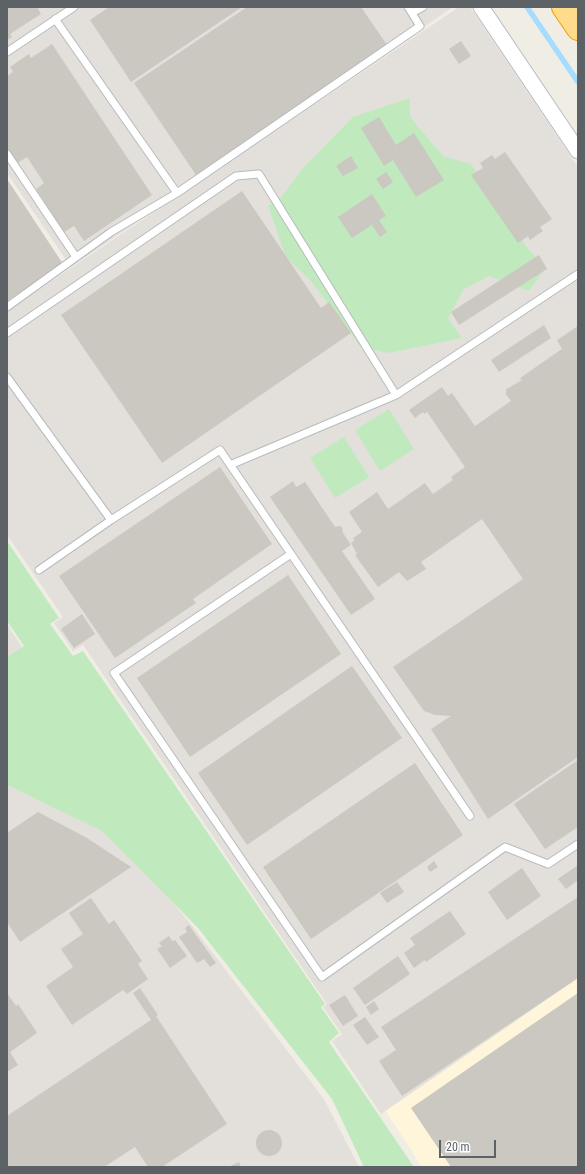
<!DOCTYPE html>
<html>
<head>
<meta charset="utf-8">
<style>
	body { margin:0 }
	#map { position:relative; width:585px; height:1174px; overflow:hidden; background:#f0ede4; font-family:"Roboto Condensed",sans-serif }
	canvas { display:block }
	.frame { position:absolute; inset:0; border:8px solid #5c6166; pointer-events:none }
	.scale { position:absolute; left:439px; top:1140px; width:57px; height:18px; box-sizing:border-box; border:2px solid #5c6166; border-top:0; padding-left:5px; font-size:12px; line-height:14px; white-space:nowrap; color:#5c6166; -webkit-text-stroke:3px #fff; paint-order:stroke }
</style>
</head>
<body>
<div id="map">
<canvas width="585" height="1174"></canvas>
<div class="frame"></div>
<div class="scale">20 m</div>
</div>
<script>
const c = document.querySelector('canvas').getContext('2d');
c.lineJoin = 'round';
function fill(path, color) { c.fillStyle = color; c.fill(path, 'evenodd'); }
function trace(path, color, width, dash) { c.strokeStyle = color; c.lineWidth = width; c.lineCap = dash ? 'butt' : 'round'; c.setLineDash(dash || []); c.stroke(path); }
const commercial = new Path2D(`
	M578,963v204h-156l-42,-65z`);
const industrial = new Path2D(`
	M7,7h446l-382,260 -64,-94z
	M459,7h11l108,160v811l-197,136 -49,-73 10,-7 -19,-27 4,-3 -244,-359 -10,6 -19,-28 9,-6 -56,-82v-224z
	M7,624l20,31 -20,13z
	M7,775l102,50 84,102 131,172 35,68h-352z`);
const green = new Path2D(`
	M410,98v19l33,39 28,8 58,86 17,17 -17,24 -40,-15 -25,13 -16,29 14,20 -73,15 -28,-6 -50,-66 -25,-24 -18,-51 14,-10 21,-28 50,-51z
	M389,409l25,40 -34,22 -25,-41z
	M344,437l25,40 -34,21 -25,-40z
	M7,541l52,77 -9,6 23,32 10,-5 242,353 -4,3 18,26 -10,9 85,125h-50l-32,-68 -134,-171 -96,-97 -95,-46v-128l17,-11 -17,-25z`);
const stream = new Path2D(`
	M527,7l51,75`);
const building = new Path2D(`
	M7,7h30l4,7 -31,20 2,3 -5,3z
	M109,7h133l-111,75 -41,-62z
	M247,7h114l26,38 -191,130 -62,-92z
	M461,41l10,15 -12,8 -10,-15z
	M52,44l100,151 -68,46 -10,-15 -10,6 -28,-43 8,-6 -17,-26 -11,7 -9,-14v-74l6,-4 -3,-5 19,-13 2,4z
	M379,117l17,28 18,-12 30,47 -28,17 -23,-37 -9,6 -23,-38z
	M505,152l47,67 -12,8 3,4 -13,9 -2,-4 -10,7 -47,-68 12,-7 -3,-5 12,-8 3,4z
	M351,156l7,12 -15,8 -7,-10z
	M386,172l7,10 -10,7 -7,-10z
	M7,179l56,85 -56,37z
	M242,191l79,117 8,-6 22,31 -189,130 -101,-148z
	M372,194l14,22 -7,4 8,12 -7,5 -8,-12 -20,13 -14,-21z
	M539,255l8,14 -88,56 -8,-13z
	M544,325l7,13 -52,34 -8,-12z
	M578,326v431l-90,62 -57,-90 20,-13 -16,-1 -11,-4 -31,-44 130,-88 -41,-60 -61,43 5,7 -19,12 -8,-9 -21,15 -23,-32 2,-1 -6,-11 3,-2 -1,-3 9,-6 -13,-20 28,-20 11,17 37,-26 8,11 20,-14 -2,-3 14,-10 -38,-55 -3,2 -1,-2 -8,6 -6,-8 33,-23 6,9 4,-3 23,33 36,-25 -6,-8 2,-1 -2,-2 17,-10 -2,-2 42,-29 -5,-9z
	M220,467l52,77 -79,55 3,4 -81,55 -56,-82z
	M293,481l3,6 9,-5 30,45 5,-1 2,1 1,6 8,12 -9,6 33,48 -24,16 -81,-118z
	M288,575l53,79 -151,103 -53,-79z
	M82,614l13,20 -21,14 -13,-19z
	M352,666l50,72 -155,107 -49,-72z
	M578,760v67l-33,22 -31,-45z
	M415,763l48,72 -152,104 -48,-72z
	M38,812l49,26 44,29 -111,75 -13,-20v-89z
	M434,861l4,6 -8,5 -3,-5z
	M578,865v15l-12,9 -8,-10z
	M522,868l19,28 -34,24 -19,-28z
	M397,882l7,10 -17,11 -7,-10z
	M578,897v81l-176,118 -23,-35 17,-11 -15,-23z
	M91,898l18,26 5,-4 28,41 -4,3 10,15 -21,15 -4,-4 -51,35 -26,-39 27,-19 -12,-18 22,-15 -14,-21z
	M450,911l16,23 -40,28 -1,-2 -11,8 -10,-15 11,-8 -5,-7z
	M189,925l27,38 -6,4 -6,-8 -7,4 -18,-26 8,-5 -2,-4z
	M169,936l3,5 3,-1 12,16 -17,12 -13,-19 5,-3 -3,-3z
	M398,956l12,18 -45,31 -12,-17z
	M140,988l18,27 -2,1 71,108 -65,43h-14l-13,-20 -31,20h-97v-51l144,-96 -18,-27z
	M7,993l9,13 2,-2 19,29 -27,19 8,13 -11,7z
	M578,993v174h-127l-40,-59z
	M345,995l13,21 -15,10 -14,-21z
	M374,1001l5,8 -8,6 -5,-8z
	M365,1017l14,20 -12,8 -14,-20z
	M256 1143a13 13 0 1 1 26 0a13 13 0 1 1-26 0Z
	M239,1162l2,5h-13z`);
const lane = new Path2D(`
	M412,13l11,-6
	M55,19l122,174
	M7,52l67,-45
	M7,154l69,103
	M7,307l104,-75 66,-39 243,-167 -12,-19
	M7,333l229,-157 23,-2 137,221
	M7,377l104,143
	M230,465l166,-70 182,-121
	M291,554l-177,119 208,304 183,-130 43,17 30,-20
	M39,570l72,-50 109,-70 250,366`);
const street = new Path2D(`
	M481,7l97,144`);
const highway = new Path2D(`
	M563,7l15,22`);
fill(commercial, '#fff5da');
fill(industrial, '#e3e0dc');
fill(green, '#c0eabe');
trace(stream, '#a5dcff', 5.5);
fill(building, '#cbc7c1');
trace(lane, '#b7bbbf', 9);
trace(street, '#b7bbbf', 17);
trace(highway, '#f49c00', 24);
trace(lane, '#fff', 7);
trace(street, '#fff', 15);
trace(highway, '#ffdc8c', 22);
</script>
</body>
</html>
